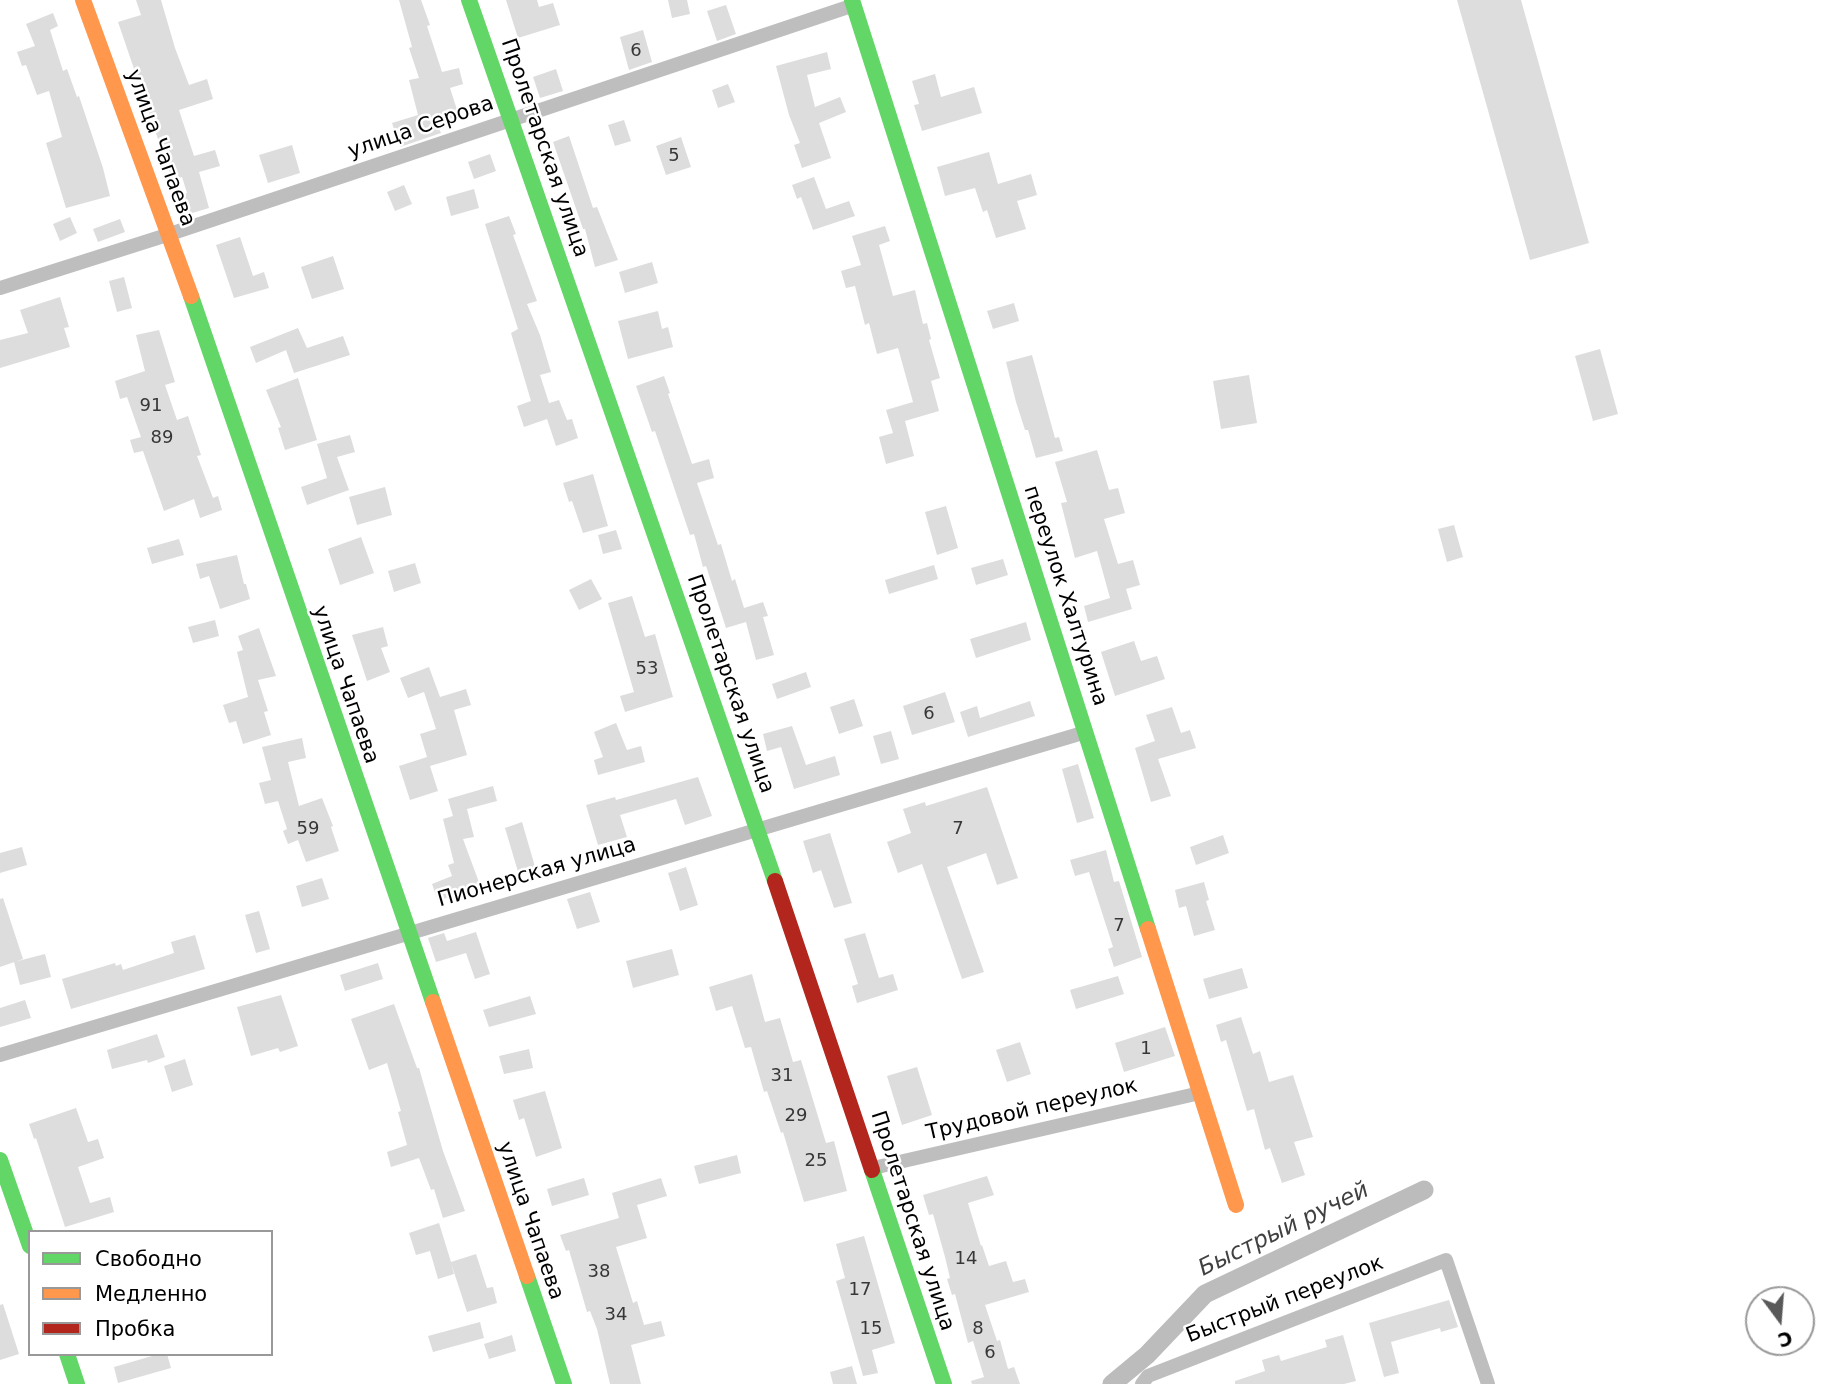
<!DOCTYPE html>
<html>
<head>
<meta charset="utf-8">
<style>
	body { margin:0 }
	#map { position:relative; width:1843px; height:1384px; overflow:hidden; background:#fff; font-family:"DejaVu Sans",sans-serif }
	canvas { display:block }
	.legend { position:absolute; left:28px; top:1230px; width:245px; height:126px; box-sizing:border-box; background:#fff; border:2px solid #999; margin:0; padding:9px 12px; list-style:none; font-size:21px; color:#000 }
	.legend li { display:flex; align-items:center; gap:14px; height:35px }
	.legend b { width:35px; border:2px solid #999 }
	.north { position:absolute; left:1745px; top:1286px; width:70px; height:70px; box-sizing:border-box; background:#fff; border:2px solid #999; border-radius:50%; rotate:164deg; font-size:19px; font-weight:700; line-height:28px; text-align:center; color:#000 }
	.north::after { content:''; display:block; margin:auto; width:24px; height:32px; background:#595959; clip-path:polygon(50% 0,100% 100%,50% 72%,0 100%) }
</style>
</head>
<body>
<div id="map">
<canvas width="1843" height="1384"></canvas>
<ul class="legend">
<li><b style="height:9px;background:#63d668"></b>Свободно</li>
<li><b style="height:9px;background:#ff974d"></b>Медленно</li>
<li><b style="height:9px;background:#b3261e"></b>Пробка</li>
</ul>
<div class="north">С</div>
</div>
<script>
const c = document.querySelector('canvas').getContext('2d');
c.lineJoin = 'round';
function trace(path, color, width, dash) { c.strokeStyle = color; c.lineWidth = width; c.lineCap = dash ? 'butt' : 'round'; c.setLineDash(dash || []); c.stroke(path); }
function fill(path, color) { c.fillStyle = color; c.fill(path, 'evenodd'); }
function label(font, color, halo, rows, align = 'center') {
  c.font = font + ' "DejaVu Sans",sans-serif'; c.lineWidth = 5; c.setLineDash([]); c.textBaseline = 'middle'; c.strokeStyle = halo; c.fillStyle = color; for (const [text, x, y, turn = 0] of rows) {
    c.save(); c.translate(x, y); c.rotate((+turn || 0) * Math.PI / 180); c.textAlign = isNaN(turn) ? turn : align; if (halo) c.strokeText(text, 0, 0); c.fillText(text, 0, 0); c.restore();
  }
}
const canal = new Path2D(`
	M1112,1384l35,-29 58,-61 219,-104`);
const building = new Path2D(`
	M136,0h25l14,48 14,37 18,-6 6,20 -34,11 15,46 21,-6 5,16 -21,6 10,36 -27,8 -6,-18 11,-5 -5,-16 -10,3 -54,-158 23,-7z
	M399,0h22l9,25 -3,1 15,46 17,-4 4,16 -13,4 9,28 -22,7 4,10 -41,14 -8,-24 26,-8 -9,-35 10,-2 -10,-30 3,-1z
	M506,0h31l2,7 14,-4 7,22 -42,13z
	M668,0h19l3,14 -18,4z
	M1457,0h64l68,243 -59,17z
	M726,5l10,29 -19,7 -10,-30z
	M53,13l5,13 -8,4 13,41 4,-2 10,28 2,-1 24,72 7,28 -44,12 -20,-65 16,-6 -13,-46 -12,4 -11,-30 -4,1 -5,-14 18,-6 -9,-22z
	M643,30l9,32 -23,8 -9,-33z
	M827,52l4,17 -24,6 8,32 25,-10 6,15 -27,11 12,35 -29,10 -8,-23 6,-2 -11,-28 -13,-49z
	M556,69l7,22 -23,7 -7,-21z
	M935,74l6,23 33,-10 8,26 -60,18 -8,-26 5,-1 -7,-23z
	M728,84l7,18 -17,6 -6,-18z
	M624,120l7,21 -16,5 -7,-21z
	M569,136l24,72 4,-1 21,53 -23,7 -10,-38h-2l-30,-87z
	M681,137l10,30 -25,8 -10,-29z
	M292,145l8,28 -32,10 -9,-28z
	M989,152l9,32 33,-10 6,21 -20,6 9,28 -30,9 -9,-28 -4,2 -8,-24 -30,8 -8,-29z
	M490,154l6,17 -22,8 -6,-17z
	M814,177l12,32 23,-8 6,15 -42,14 -12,-33 -4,2 -5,-14z
	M404,185l8,19 -17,7 -8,-19z
	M474,189l5,19 -28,8 -5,-19z
	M509,216l7,18 -3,1 24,66 -10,3 13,31 11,37 -11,3 9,28 10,-3 8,20 5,-1 6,19 -22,8 -9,-27 -23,8 -7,-21 14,-5 -20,-68 7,-4 -33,-105z
	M70,217l7,16 -17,8 -7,-17z
	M120,219l5,13 -27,10 -5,-13z
	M885,226l5,15 -11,4 14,51 22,-6 8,34 4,-1 4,16 -2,1 11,38 -9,3 8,30 -34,10 9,35 -28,8 -7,-27 14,-4 -7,-23 27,-8 -15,-54 -21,6 -8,-31 -4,2 -10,-39 -9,2 -5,-17 20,-6 -9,-29z
	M240,237l13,39 11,-4 5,16 -35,10 -18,-53z
	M333,256l11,33 -32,10 -11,-32z
	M652,262l6,21 -33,10 -6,-21z
	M124,277l8,31 -15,4 -8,-31z
	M60,297l9,30 -5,1 6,19 -70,21v-28l28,-7 -8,-23z
	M1014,303l5,18 -26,8 -6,-18z
	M658,311l4,18 6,-2 5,20 -45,12 -10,-38z
	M298,328l9,20 36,-12 7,19 -56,18 -8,-23 -30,13 -6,-16z
	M159,330l16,52 -10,3 12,35 11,-4 13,39 -4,1 16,42 5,-2 4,14 -22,8 -6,-19 -30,12 -21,-60 -9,2 -4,-13 11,-3 -14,-40 -7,2 -5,-18 30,-10 -9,-36z
	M1600,349l18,65 -25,7 -18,-65z
	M1032,355l23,83 4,-1 4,14 -27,7 -8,-28h-3l-9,-28 -10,-40z
	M1249,375l8,48 -36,6 -8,-48z
	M664,376l6,17 -2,1 24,70 17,-5 5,19 -17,5 21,62 3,-1 11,37 3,-2 9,29 19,-6 5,14 -5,1 11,38 -18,5 -10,-38 -20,6 -20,-62 -3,1 -9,-33 -4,1 -35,-104 -3,1 -16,-46z
	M298,378l19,62 -32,10 -7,-22 3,-1 -15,-37z
	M350,435l5,17 -18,5 12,33 -42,15 -6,-18 26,-9 -10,-34z
	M1097,450l12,40 9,-2 7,25 -21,6 14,45 15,-4 7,25 -14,4 6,20 -44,13 -4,-16 26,-8 -13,-47 -22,7 -14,-55 6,-1 -12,-40z
	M593,474l15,52 -25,7 -11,-32 -3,1 -6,-19z
	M385,487l7,28 -35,10 -8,-28z
	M946,506l12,42 -21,7 -12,-43z
	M1454,525l9,32 -16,5 -9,-33z
	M616,530l6,19 -19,5 -5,-19z
	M361,537l13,36 -34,12 -12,-36z
	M179,539l5,16 -32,9 -5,-16z
	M237,555l7,29h2l4,15 -30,10 -11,-33 -9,3 -4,-15z
	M1003,559l5,16 -32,10 -5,-17z
	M415,563l6,20 -27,9 -6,-21z
	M934,565l4,14 -49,15 -4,-14z
	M591,579l11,20 -23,11 -10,-20z
	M632,596l13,41 10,-3 18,63 -48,15 -5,-16 14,-4 -26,-89z
	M215,620l4,16 -26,7 -5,-16z
	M1026,622l5,18 -55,18 -6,-19z
	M383,627l5,19 -7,2 9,24 -23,9 -15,-46z
	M259,628l17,48 -18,4 10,31 -4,1 7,23 -28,9 -7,-23 -7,2 -6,-18 25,-8 -11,-45 6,-2 -5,-14z
	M1134,641l7,20 16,-5 8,23 -50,17 -14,-44z
	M429,667l11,30 26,-8 5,16 -17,5 13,45 -37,11 8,25 -28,9 -11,-34 28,-9 -7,-23 16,-5 -12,-37 -16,6 -8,-20z
	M806,672l5,15 -34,12 -5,-15z
	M945,692l10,30 -43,13 -9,-29z
	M854,699l9,27 -24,8 -9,-27z
	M1030,701l5,15 -67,21 -8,-25 17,-6 3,12z
	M1172,707l9,26 9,-3 6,18 -38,11 13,37 -20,6 -16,-54 20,-7 -9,-26z
	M616,723l11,27 14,-4 4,16 -47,13 -4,-15 9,-3 -9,-25z
	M792,726l14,39 29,-9 5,19 -46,14 -13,-42 -14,4 -4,-17z
	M891,731l8,28 -18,5 -8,-28z
	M302,738l4,20 -18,4 11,44 23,-8 11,28 -2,1 8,24 -33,11 -8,-22 -10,4 -5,-13 4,-2 -9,-28 -13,3 -6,-21 12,-3 -9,-33z
	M1078,764l16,54 -17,5 -15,-54z
	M698,777l14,39 -27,9 -9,-26 -56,16 7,22 -29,8 -12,-40 29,-8 1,3z
	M493,786l4,15 -30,8 7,28 -11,2 17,46 -42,16 -6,-17 20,-8 -4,-11 6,-2 -11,-44 10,-3 -5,-17z
	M987,787l31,91 -21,7 -11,-32 -39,14 37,105 -22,7 -40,-115 -24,9 -11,-31 24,-9 -8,-24 22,-7 1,4z
	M522,822l14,48 -17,5 -14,-47z
	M830,833l22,70 -18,5 -13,-38 -8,3 -10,-32z
	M1223,835l6,18 -33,12 -6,-18z
	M22,847l5,18 -27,8v-20z
	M1106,850l8,32 5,-1 23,76 -28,10 -6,-18 5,-2 -24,-75 -14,4 -5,-16z
	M686,867l12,38 -18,6 -12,-38z
	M322,878l7,21 -27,8 -6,-21z
	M1204,882l5,18 -3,1 9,29 -21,6 -8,-30 -7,2 -4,-18z
	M590,892l10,30 -23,7 -10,-30z
	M3,898l20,61 -23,8v-68z
	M259,911l11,38 -14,4 -11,-38z
	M476,932l14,42 -15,5 -9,-26 -30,9 -8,-24 16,-5 3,8z
	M865,933l14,45 14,-4 5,16 -41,13 -5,-17 6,-2 -14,-45z
	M195,935l10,34 -134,40 -9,-30 53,-16 1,3 5,-2 2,6 51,-17 -3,-11z
	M672,949l7,26 -46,13 -7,-27z
	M45,954l6,23 -31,8 -6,-23z
	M378,963l5,16 -38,12 -5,-16z
	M1242,968l6,20 -39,11 -6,-20z
	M752,974l13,48 15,-4 13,44 8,-2 25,83 8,-2 13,50 -43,11 -21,-70 -2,1 -14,-42 -3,1 -13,-45 -6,1 -13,-42 -16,5 -7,-24z
	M1118,976l6,18 -48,15 -6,-19z
	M281,995l17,51 -18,6 -2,-4 -27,8 -14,-49z
	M530,996l6,18 -47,13 -6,-17z
	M25,1000l6,18 -31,9v-19z
	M394,1004l23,64h2l24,83 22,60 -22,7 -9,-29 -3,1 -12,-32 -28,9 -4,-15 20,-7 -9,-33 3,-1 -14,-48 -18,7 -18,-51z
	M1241,1017l12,37 7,-3 9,31 24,-7 20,62 -19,5 11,33 -23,8 -12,-35 -5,2 -11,-41 -7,2 -21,-71 -5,2 -5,-17z
	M1165,1027l10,29 -51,16 -9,-29z
	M157,1034l8,23 -17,6 -1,-3 -35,9 -5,-19z
	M1020,1042l11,32 -24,8 -11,-32z
	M529,1049l4,19 -29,6 -5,-18z
	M185,1059l8,26 -21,7 -8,-26z
	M917,1067l15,48 -30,10 -15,-49z
	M545,1091l17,57 -26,9 -12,-39 -5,2 -6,-20z
	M76,1108l12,34 10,-3 6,19 -26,9 12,36 20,-6 4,15 -49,15 -29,-89 -2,1 -5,-15z
	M737,1155l4,18 -42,11 -5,-18z
	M987,1176l7,19 -26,8 13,43 1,-1 7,21 17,-5 7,21 12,-3 4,13 -44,13 12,36 3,-1 8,29 6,-2 6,17h-48l-1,-3 13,-4 -11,-36 -5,2 -13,-49 -3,1 -5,-16 3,-1 -5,-21 -12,-43 -4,1 -6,-20z
	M584,1178l5,17 -37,11 -5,-17z
	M661,1178l6,18 -30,9 10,33 -31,9 17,56 4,-2 7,24 17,-4 4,15 -34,9 10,39h-31l-13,-55 -7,-18 -3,1 -18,-62 -3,1 -6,-16 59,-17 -7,-25z
	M439,1223l12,39 25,-8 11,34 6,-1 4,16 -30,9 -16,-49 3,11 -16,5 -8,-28 -14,4 -7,-22z
	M864,1236l31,107 -23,7 6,23 -15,3 -27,-95 9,-3 -9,-34z
	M1449,1300l9,27 -17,5 -1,-4 -49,14 8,31 -15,4 -15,-54z
	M3,1304l16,50 -19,6v-55z
	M480,1322l4,16 -51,14 -5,-16z
	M512,1335l4,16 -27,8 -5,-15z
	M1343,1335l13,46 -12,3h-109v-3l30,-10 -3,-11 17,-5 2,6 46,-14 -2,-7z
	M159,1354h8l4,14 -53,15 -4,-16z
	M852,1366l5,18h-24l-3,-12z`);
const street = new Path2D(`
	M0,288l170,-54 684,-229
	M0,1055l1086,-323
	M873,1168l327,-75
	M1142,1384l6,-8 298,-116 42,124`);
const fast = new Path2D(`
	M469,0l306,881
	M852,0l296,929
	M191,296l242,706
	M0,1160l30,86
	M872,1170l72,214
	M527,1276l37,108
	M67,1354l10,30`);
const slow = new Path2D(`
	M83,0l108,296
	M1148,929l88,276
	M433,1002l94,274`);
const jam = new Path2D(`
	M775,881l97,289`);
const numberNames = [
	["6",636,51],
	["5",674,156],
	["91",151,406],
	["89",162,438],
	["53",647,669],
	["6",929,714],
	["59",308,829],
	["7",958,829],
	["7",1119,926],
	["1",1146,1049],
	["31",782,1076],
	["29",796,1116],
	["25",816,1161],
	["14",966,1259],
	["38",599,1272],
	["17",860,1290],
	["34",616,1315],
	["15",871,1329],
	["8",978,1329],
	["6",990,1353]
];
const streetNames = [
	["улица Серова",421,128,-19],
	["улица Чапаева",160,148,70],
	["Пролетарская улица",544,148,71],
	["переулок Халтурина",1065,596,72],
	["Пролетарская улица",730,684,71],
	["улица Чапаева",345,685,71],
	["Пионерская улица",537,873,-16],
	["Трудовой переулок",1032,1110,-13],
	["улица Чапаева",530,1221,71],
	["Пролетарская улица",912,1221,72],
	["Быстрый переулок",1285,1300,-21]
];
const waterNames = [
	["Быстрый ручей",1284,1230,-26]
];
trace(canal, '#bcbcbc', 19);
fill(building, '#ddd');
trace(street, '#bebebe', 14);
trace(fast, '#63d668', 16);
trace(slow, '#ff974d', 16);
trace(jam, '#b3261e', 16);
label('18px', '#373737', null, numberNames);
label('21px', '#000', '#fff', streetNames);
label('italic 23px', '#414141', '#fff', waterNames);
</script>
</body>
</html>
